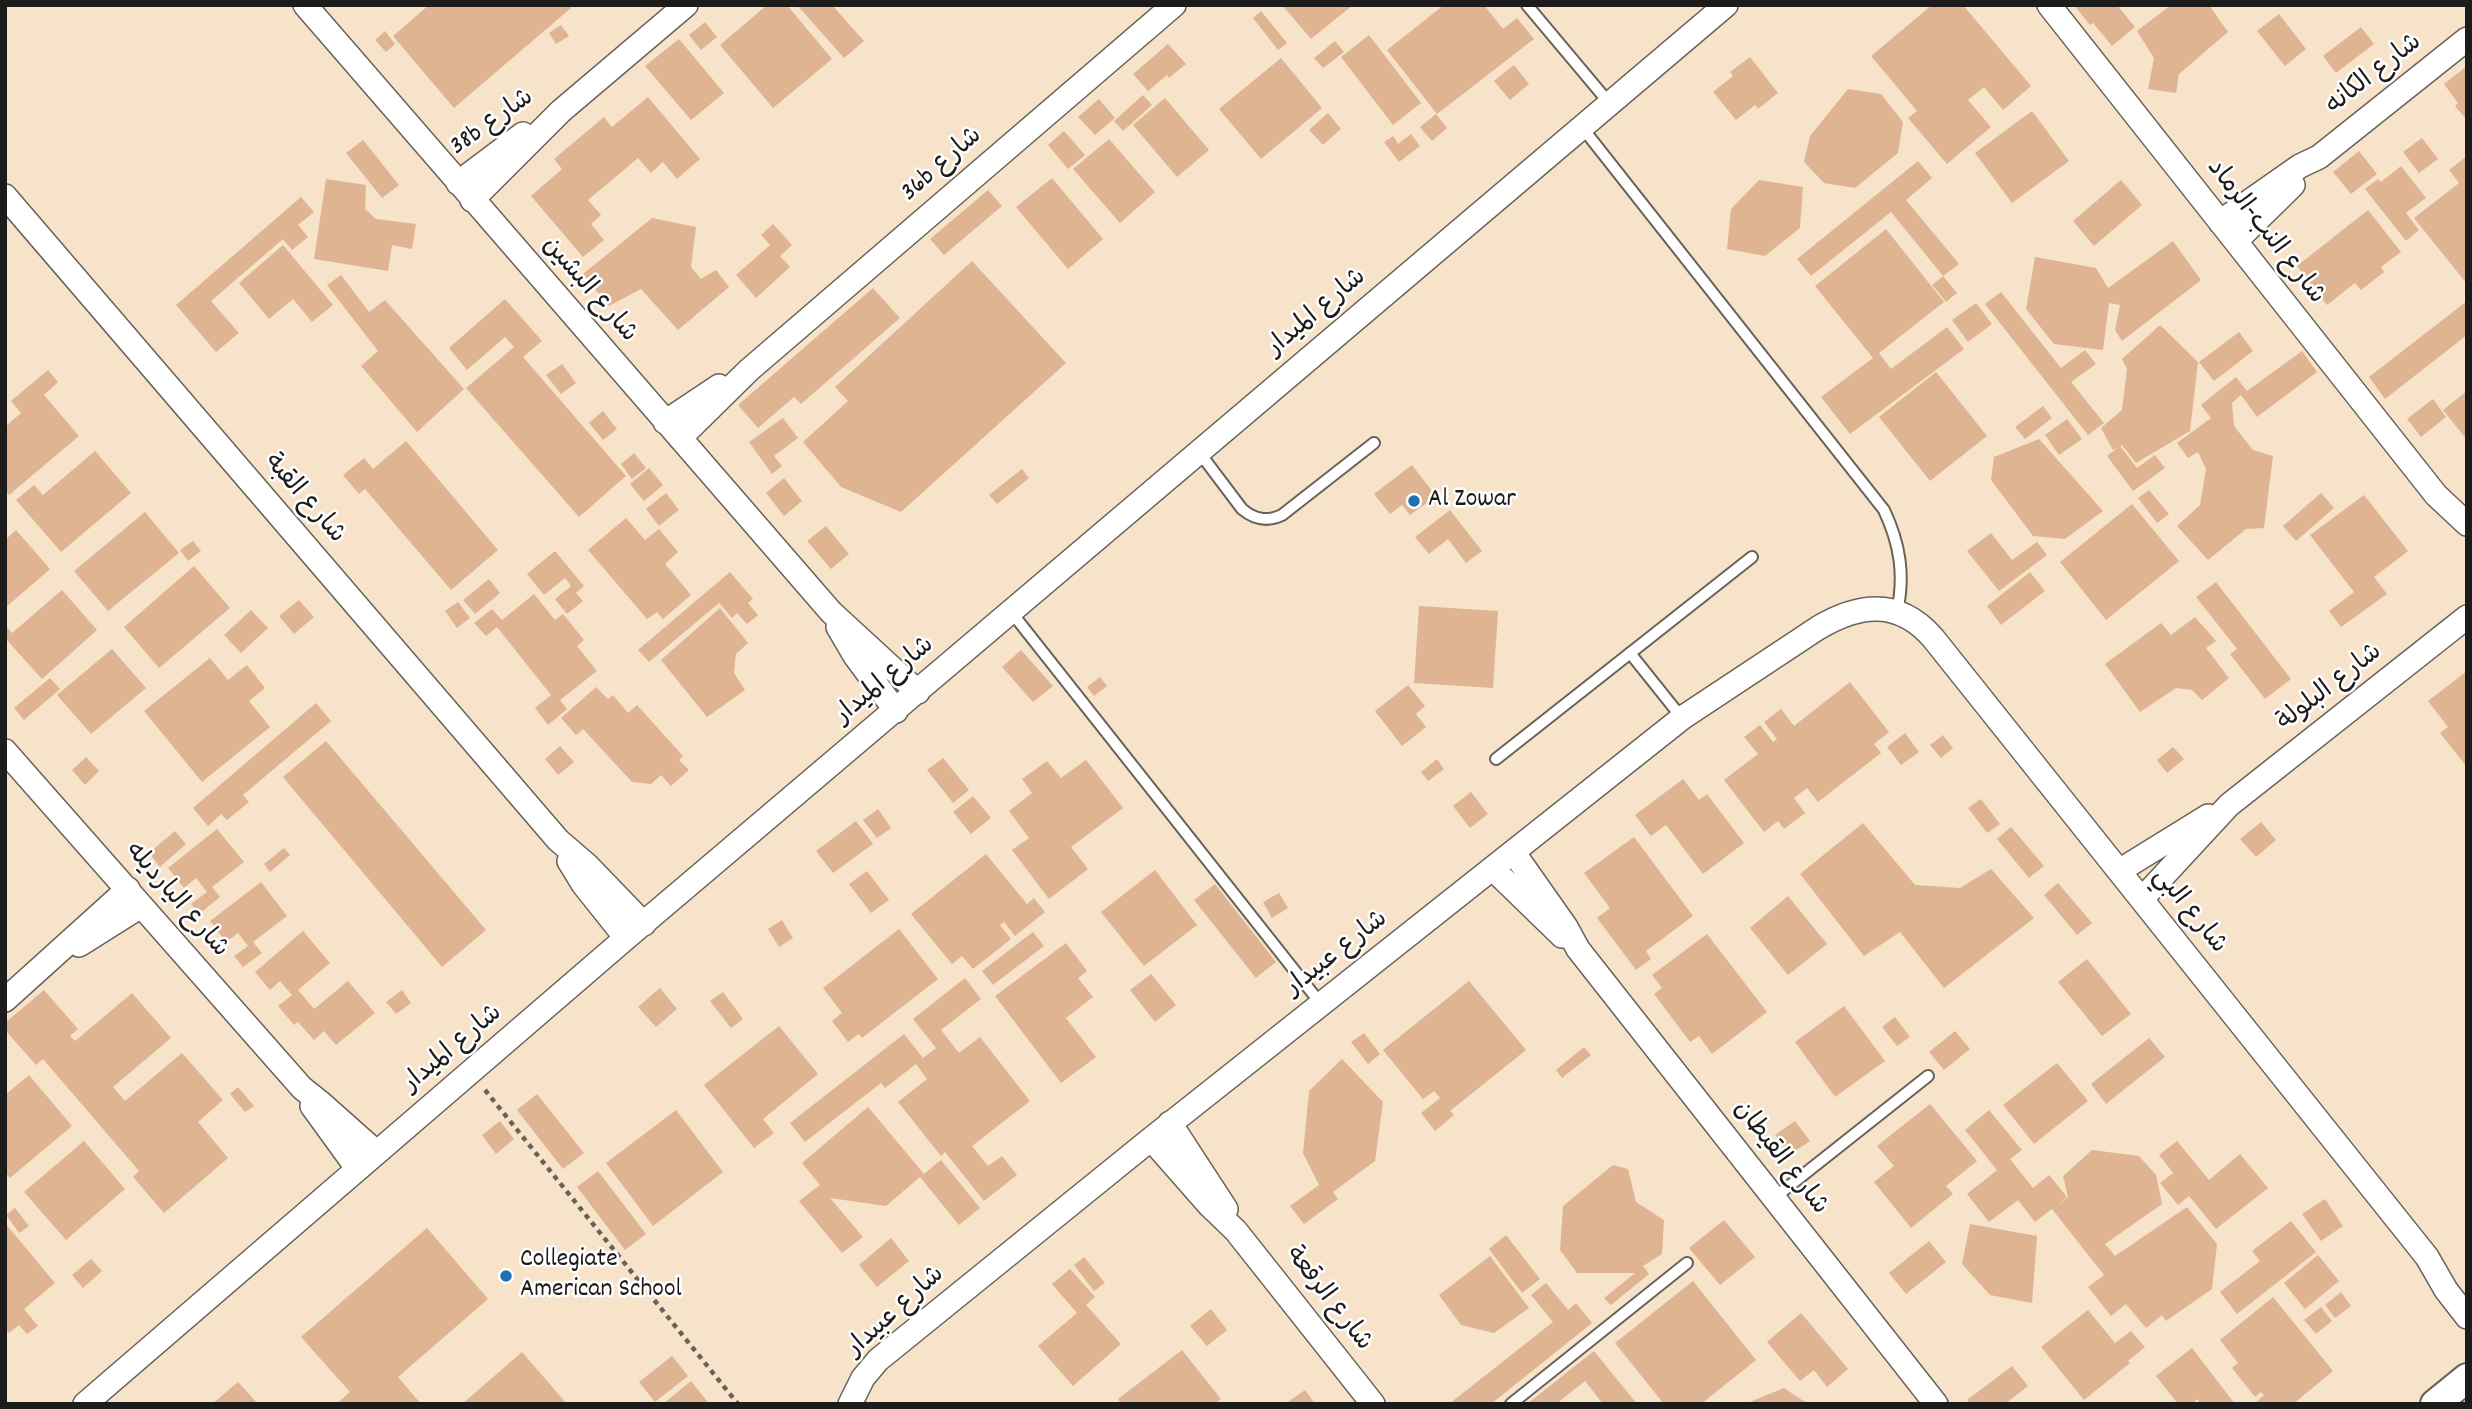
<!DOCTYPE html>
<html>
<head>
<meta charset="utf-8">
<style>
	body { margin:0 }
	#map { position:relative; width:2472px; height:1409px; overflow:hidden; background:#f6e3ca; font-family:Dekko,sans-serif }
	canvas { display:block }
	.frame { position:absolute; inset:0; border:7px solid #1c1c1c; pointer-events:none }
</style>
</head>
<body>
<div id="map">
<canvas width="2472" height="1409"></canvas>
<div class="frame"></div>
</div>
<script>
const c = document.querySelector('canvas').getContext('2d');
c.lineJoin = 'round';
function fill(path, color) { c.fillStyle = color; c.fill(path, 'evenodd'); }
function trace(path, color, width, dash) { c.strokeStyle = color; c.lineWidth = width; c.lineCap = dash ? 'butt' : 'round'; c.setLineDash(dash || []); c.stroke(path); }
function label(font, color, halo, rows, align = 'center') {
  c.font = font + ' Dekko,"Playpen Sans Arabic",sans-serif'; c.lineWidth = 5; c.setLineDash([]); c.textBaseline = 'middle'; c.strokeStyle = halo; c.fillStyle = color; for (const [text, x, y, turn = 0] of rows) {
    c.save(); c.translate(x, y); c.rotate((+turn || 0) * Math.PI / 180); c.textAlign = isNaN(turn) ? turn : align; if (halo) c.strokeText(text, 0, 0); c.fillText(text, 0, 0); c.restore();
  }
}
const building = new Path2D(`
	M429,5h140l2,3 -117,100 -61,-72z
	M767,5h20l45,54 -59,49 -53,-63z
	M797,5h35l32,36 -20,17z
	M1282,5h71l-42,34z
	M1444,5h40l19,24 14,-11 17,21 -97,75 -50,-64z
	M1932,5h31l68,81 -28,24 -19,-23 -16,13 23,27 -44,37 -39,-46 9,-7 -46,-55z
	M2074,5h43l18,22 -23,19 -19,-23 -3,2z
	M2171,5h38l19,27 -49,42 -3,19 -28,-4 6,-31 -17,-27z
	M1261,11l26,32 -9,7 -25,-32z
	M2279,14l27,35 -21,17 -28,-35z
	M705,22l12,15 -16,13 -12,-15z
	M561,25l8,11 -13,8 -7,-11z
	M2361,27l13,17 -38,29 -13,-17z
	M385,31l10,13 -9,8 -11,-12z
	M1369,35l52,68 -28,22 -52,-68z
	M679,39l45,54 -33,27 -46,-54z
	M1335,41l9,11 -21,16 -9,-10z
	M1168,44l18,20 -17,14 -2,-3 -19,16 -15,-17z
	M1750,57l28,36 -20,16 -3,-4 -19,15 -23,-28 20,-16 -3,-4z
	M1281,58l41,50 -61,51 -42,-50z
	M1514,65l15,19 -19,16 -16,-19z
	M2467,66v54l-12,-14 3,-3 -14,-19z
	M1848,89l33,5 22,28 -5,31 -43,35 -31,-5 -20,-21 6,-26z
	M1143,95l9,10 -29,26 -9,-10z
	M648,97l52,62 -23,20 -14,-17 -12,11 -13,-15 -50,42 13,15 -10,9 13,16 -21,17 -52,-61 31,-27 -8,-10 50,-42 8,10z
	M1165,98l44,52 -32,27 -44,-52z
	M1099,99l16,19 -20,17 -17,-18z
	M2032,111l37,50 -57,42 -37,-50z
	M1328,113l13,16 -18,16 -14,-15z
	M1436,114l11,14 -15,13 -12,-14z
	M1064,131l21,24 -17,14 -20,-24z
	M1411,134l9,12 -21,16 -15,-20 9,-6 5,8z
	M2422,138l16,21 -19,14 -16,-21z
	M1109,139l46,53 -35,31 -47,-54z
	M363,140l36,45 -17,13 -36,-45z
	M2359,151l18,23 -26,20 -18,-22z
	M2467,156v128l-53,-66 45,-35 -10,-13z
	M1918,161l14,17 -26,22 53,64 -16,12 -52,-64 -80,64 -14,-17z
	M2401,166l25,32 -20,15 13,17 -13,11 -41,-52 13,-10 3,3z
	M1052,178l51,61 -35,30 -52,-62z
	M326,179l40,6 -1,24 11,10 40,5 -4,25 -20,-4 -4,26 -74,-12z
	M1759,180l44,7 -3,41 -35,28 -38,-7 4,-40z
	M2121,180l21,25 -48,41 -21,-25z
	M988,190l14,16 -58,49 -14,-16z
	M301,197l13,15 -16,13 10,12 -16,13 -9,-11 -72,62 28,32 -23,19 -40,-47z
	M2368,210l33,42 -20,15 3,5 -23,18 -6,-7 -28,22 -30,-39z
	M652,218l44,9 -5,40 10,12 15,-9 13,17 -51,43 -37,-41 -32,17 -26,-32z
	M773,224l19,21 -12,11 10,11 -34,31 -20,-23 34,-30 -9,-10z
	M1886,229l58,73 -65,51 12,16 56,-42 17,22 -114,85 -29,-37 52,-39 -58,-72z
	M2173,241l28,39 -79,61 -7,-11 5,-25 -11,-2 -6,47 -49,-6 -28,-35 9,-52 61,11 12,20z
	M283,245l50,60 -21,17 -19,-23 -24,20 -30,-36z
	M972,261l94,102 -165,149 -60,-25 -38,-45 45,-41 -13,-14z
	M341,275l28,37 16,-12 79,89 -47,43 -56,-66 17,-15 -51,-66z
	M1943,276l14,17 -11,9 -14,-17z
	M873,288l27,30 -99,86 -7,-7 -36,31 -20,-23z
	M2001,292l60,76 24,-18 11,14 -25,18 33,41 -16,12 -103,-131z
	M505,299l37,42 -19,16 103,119 -47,41 -113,-129 48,-41 -9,-10 -38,33 -18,-22z
	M2467,301v34l-82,64 -16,-22z
	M1976,303l16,21 -24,18 -16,-22z
	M2160,325l38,37 -8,69 -54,32 -14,-18 -9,5 -12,-22 21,-18 5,-41 -5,-10z
	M2239,332l14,19 -39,30 -15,-19z
	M2302,351l15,21 -60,45 -16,-22 -9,8 2,23 19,24 20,6 -9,72 -18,1 -38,31 -31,-34 23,-21 6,-36 -8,-17 -10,6 -11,-15 34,-25 -10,-13 35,-28 11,14z
	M562,364l14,19 -15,11 -15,-19z
	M48,370l10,12 -14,13 35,41 -70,59 -4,-5v-63l16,-14 -10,-12z
	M1936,372l51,64 -57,45 -51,-64z
	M2467,391v49l-24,-30z
	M2433,399l13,18 -25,20 -14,-18z
	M2043,406l9,12 -27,21 -10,-12z
	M603,411l14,18 -14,11 -14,-17z
	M783,418l15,20 -24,18 8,10 -10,8 -23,-32z
	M2067,419l15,20 -23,16 -14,-20z
	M2039,439l64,72 -38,28 -32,-3 -42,-56 3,-23z
	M406,441l92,109 -47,40 -86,-101 -6,5 -16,-19 21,-17 9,11z
	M2120,446l17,22 18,-13 10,13 -32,23 -26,-35z
	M95,451l36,42 -70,59 -45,-52 18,-15 9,10z
	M634,453l12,15 -14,11 -11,-15z
	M1412,465l24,31 -26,19 -8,-10 -12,9 -16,-20z
	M649,468l14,17 -19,16 -14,-17z
	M1022,469l7,9 -32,26 -8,-9z
	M784,478l18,23 -18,15 -18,-23z
	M2149,490l20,24 -12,9 -19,-25z
	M666,493l13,17 -20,16 -13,-17z
	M2321,493l13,15 -38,33 -13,-15z
	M2364,495l44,56 -34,26 13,17 -46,33 -12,-16 25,-19 -44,-57z
	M2132,504l47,57 -73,59 -46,-58z
	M1450,510l32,41 -16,12 -18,-24 -19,15 -14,-17z
	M145,512l34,41 -71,58 -34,-40z
	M626,518l19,22 14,-11 19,23 -13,12 26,31 -28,24 -6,-7 -10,7 -59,-69z
	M826,526l23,28 -18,15 -24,-28z
	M16,530l34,39 -45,39v-68z
	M1991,533l21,27 25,-18 10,13 -48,36 -32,-40z
	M193,541l8,10 -13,10 -8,-11z
	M555,551l29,35 -8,7 7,8 -16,13 -12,-15 16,-13 -6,-8 -21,17 -17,-21z
	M194,566l36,42 -71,60 -35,-41z
	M730,572l23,27 -5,4 10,12 -11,9 -10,-11 -5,5 -13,-15 -70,59 -11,-12z
	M2030,572l15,19 -44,34 -14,-19z
	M489,579l11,14 -25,21 -12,-14z
	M2216,582l75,97 -26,20 -35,-45 7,-5 -41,-52z
	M62,590l35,40 -55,49 -37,-41v-13l7,8z
	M534,594l21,26 8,-6 21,26 -7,6 20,25 -37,29 7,9 -19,16 -13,-17 16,-13 -54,-68 -11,9 -12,-13 18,-14 10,11z
	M299,600l15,17 -20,17 -15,-18z
	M458,602l12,16 -13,10 -12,-17z
	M1419,606l79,5 -5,77 -79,-5z
	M720,608l28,35 -12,11 -2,19 11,17 -38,27 -46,-57z
	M251,610l17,18 -27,25 -17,-18z
	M2195,617l21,24 -10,7 23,30 -27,22 -10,-10 -16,-2 -36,24 -35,-48 56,-41 10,12z
	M112,649l34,39 -55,46 -34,-39z
	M1021,650l32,36 -20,16 -31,-35z
	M210,658l18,22 19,-15 18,23 -16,13 21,26 -68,55 -58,-71z
	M2467,671v96l-27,-34 8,-6 -20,-26z
	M1100,677l7,9 -13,10 -7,-9z
	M50,678l10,11 -36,31 -10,-12z
	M1850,682l39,50 -15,12 7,9 -63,49 -11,-14 -13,10 11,15 -21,16 -6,-8 -14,11 -40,-52 34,-26 -14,-17 16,-12 13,17 4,-3 -13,-17 17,-13 13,17z
	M1408,685l17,21 -9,8 10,13 -24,19 -27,-35z
	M596,687l12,12 5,-4 15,18 9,-8 46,51 -4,4 10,10 -18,16 -10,-11 -10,9 -19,-2 -49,-53 -7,6 -15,-17z
	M316,703l15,18 -88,74 6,7 -22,18 -6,-6 -13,12 -15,-18z
	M1905,733l14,19 -18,13 -14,-18z
	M1943,735l10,13 -12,10 -11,-13z
	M326,741l160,189 -44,37 -159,-190z
	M560,746l14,16 -16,13 -13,-16z
	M2173,747l11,12 -17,14 -10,-13z
	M86,757l13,14 -14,14 -13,-15z
	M943,758l26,32 -16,13 -26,-33z
	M1437,759l7,10 -16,12 -7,-9z
	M1086,760l37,48 -52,39 17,22 -39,30 -37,-49 17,-12 -20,-27 23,-18 -10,-14 25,-18 14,17z
	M1683,779l16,21 8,-6 37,49 -41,31 -37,-49 -15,11 -16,-21z
	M1471,792l17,22 -18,14 -17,-22z
	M973,796l18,22 -20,16 -18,-22z
	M1981,799l19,25 -13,9 -19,-25z
	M878,809l13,19 -14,10 -14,-18z
	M856,821l17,23 -40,29 -17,-22z
	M2261,822l15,18 -20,17 -16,-18z
	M1863,823l52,62 45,3 31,-19 43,49 -90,70 -44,-56 -36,24 -64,-82z
	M2011,827l33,39 -15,12 -32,-39z
	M217,829l27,33 -32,25 8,10 -21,17 -8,-10 16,-12 -11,-14 -12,10 -16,-20z
	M175,831l11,13 -26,23 -11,-14z
	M1634,837l59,79 -47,35 5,8 -15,11 -39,-52 13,-10 -26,-35z
	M284,848l6,7 -20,17 -6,-8z
	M986,854l41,50 7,-6 11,14 -30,24 -11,-14 -4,3 11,14 -38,30 -11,-13 -10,8 -41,-50z
	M1155,870l42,55 -53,41 -43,-54z
	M867,871l22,29 -18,13 -22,-29z
	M261,882l26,34 -34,26 9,11 -19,14 -9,-11 14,-10 -10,-13 -12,9 -16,-21z
	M2058,883l34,40 -15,12 -33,-40z
	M1215,884l61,78 -20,16 -62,-78z
	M1279,893l9,15 -16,10 -9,-16z
	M1788,896l39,48 -39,31 -38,-47z
	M782,920l11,18 -14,9 -11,-18z
	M899,929l39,50 -76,59 -3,-4 -11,8 -16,-21 10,-8 -19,-25z
	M303,931l27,32 -32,27 16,19 34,-28 27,32 -39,32 -12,-14 -10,9 -16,-18 -4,3 -16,-19 14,-11 -12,-14 -10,9 -15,-18z
	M1033,932l11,14 -51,39 -11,-14z
	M1707,934l60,78 -55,42 -13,-18 -9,6 -36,-48 8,-6 -10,-13z
	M1066,943l21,28 -9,7 15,19 -27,21 30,39 -35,26 -66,-87z
	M2087,959l44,55 -29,22 -44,-54z
	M1151,974l25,31 -21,17 -25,-32z
	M965,978l16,21 -40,31 18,23 21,-16 50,64 -58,45 16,20 14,-10 15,19 -33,26 -39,-49 -4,4 -43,-54 29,-23 -11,-15 -31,24 -4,-5 -76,59 -15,-19 114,-89 19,24 13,-10 -23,-29z
	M1469,981l57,69 -76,61 4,4 -19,16 -14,-18 19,-15 -6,-7 -11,8 -40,-49z
	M660,988l17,21 -21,18 -18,-20z
	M44,990l34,39 -8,7 5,5 57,-48 39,45 -58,49 12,14 57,-48 41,47 -25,22 30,36 -64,55 -31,-36 6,-6 -96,-112 -7,6 -31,-35v-7z
	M402,990l9,13 -15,11 -10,-12z
	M723,992l20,27 -12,9 -21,-27z
	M1844,1006l41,55 -50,36 -40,-55z
	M1895,1017l15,20 -13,9 -15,-19z
	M779,1026l39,48 -55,45 11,14 -20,15 -50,-63z
	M1955,1031l15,18 -26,21 -15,-18z
	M1364,1033l16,21 -12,10 -17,-22z
	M2149,1038l16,19 -59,47 -15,-20z
	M1584,1047l7,8 -29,23 -6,-8z
	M1342,1059l41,43 -8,59 -42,31 5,7 -34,25 -14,-18 29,-21 -16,-32 6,-62z
	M2057,1063l31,38 -54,43 -31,-39z
	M29,1075l43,51 -62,52 -5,-6v-77z
	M238,1087l16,19 -9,6 -15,-18z
	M537,1094l47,59 -21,16 -46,-59z
	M1930,1104l47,57 -31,25 7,8 -42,34 -37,-46 20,-16 -17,-20z
	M868,1107l56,67 17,-14 39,48 -21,17 -39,-48 -34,29 -56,-8 33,39 -21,16 -43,-52 21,-16 -18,-22z
	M676,1110l47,62 -70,54 -47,-63z
	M1989,1110l33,40 -12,9 23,29 16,-13 18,22 -11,10 12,-10 -5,-21 29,-26 47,6 17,19 6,29 -57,40 10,12 72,-49 30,37 -5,45 -46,32 -4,-6 -16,13 -20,-24 -15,12 -23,-29 16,-12 -52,-66 -17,13 -17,-22 -29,22 -22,-28 30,-24 -32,-40z
	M500,1121l14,18 -18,15 -14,-19z
	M1795,1121l15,20 -21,14 -14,-20z
	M84,1141l41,48 -59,51 -42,-48z
	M2177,1141l32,39 31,-26 28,34 -52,41 -27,-33 -11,9 -18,-22 13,-10 -14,-18z
	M1613,1165l15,4 8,33 28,18 -2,34 -19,12 6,8 -38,31 -7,-7 31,-25h-58l-17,-23 3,-44z
	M598,1171l48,63 -21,16 -48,-63z
	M2325,1199l18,27 -22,15 -19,-27z
	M15,1208l14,18 -10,7 -13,-18z
	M1724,1220l31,37 -35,28 -31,-37z
	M2291,1221l25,31 -79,62 -17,-22 40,-31 -8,-10z
	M5,1223l50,60 -31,26 14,17 -11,8 -8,-9 -10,8 -4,-5z
	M1970,1224l67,12 -5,67 -42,-8 -28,-31z
	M427,1228l61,71 -90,78 23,27h-85l14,-12 -49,-55z
	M1506,1235l34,44 -18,14 -33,-44z
	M891,1238l18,23 -32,26 -18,-22z
	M1929,1241l17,21 -40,32 -17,-21z
	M2318,1255l21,26 -34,28 -21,-26z
	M1490,1256l39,52 -35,25 -33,-8 -22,-30z
	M1084,1257l21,26 -11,8 -20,-26z
	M91,1259l11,12 -19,17 -11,-13z
	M1070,1269l25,28 -9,8 35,39 -48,42 -35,-40 39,-33 -25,-29z
	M1693,1281l63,79 -55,44h-37l-49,-61z
	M1546,1283l22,27 8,-7 16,20 -101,81h-42l104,-82 -22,-27z
	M2341,1292l10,14 -16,12 -10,-13z
	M2273,1297l60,74 -40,33h-39l10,-9 -3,-3 -6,5 -23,-29 6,-5 -18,-23z
	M2321,1307l11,14 -16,13 -12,-14z
	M1211,1309l16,21 -20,16 -17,-20z
	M2088,1310l27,33 16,-12 14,16 -17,14 2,2 -46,37 -43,-53z
	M1801,1313l47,56 -21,18 -13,-17 -14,11 -33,-39z
	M2192,1348l43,56h-34l-4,-5 -5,5h-14l-22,-28z
	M1182,1350l39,49 -7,5h-93l-3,-5z
	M1594,1351l43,53h-34l-18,-23 -29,23h-29z
	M522,1352l45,52h-105z
	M672,1356l16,20 -33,26 -16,-20z
	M2012,1366l16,20 -23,18h-35l-3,-4z
	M691,1381l16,20 -4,3h-40z
	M238,1382l20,22h-46z
	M1784,1388l24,16h-63z
	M1305,1390l10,14h-30z`);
const path = new Path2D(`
	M485,1090l253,314`);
const service = new Path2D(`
	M1527,5l83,99
	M1581,126l303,384c16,34 21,65 13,102
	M1199,452l43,57c13,11 25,13 40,6l92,-72
	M1012,613l309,391
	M1630,653l52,65
	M1496,759l256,-202
	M1774,1198l154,-122
	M1511,1404l176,-141`);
const minor = new Path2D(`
	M305,5l526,607 87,80
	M2049,5l387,490 31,29
	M458,183l65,-49
	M5,196l553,644 29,25 57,59
	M472,200l89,-89 125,-106
	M2220,222l80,-56 19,-9 148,-118
	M2236,241l57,-56
	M665,422l54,-36
	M680,438l69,-68 425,-365
	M838,627l17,29 41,55
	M5,751l297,337 20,16 54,48
	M1514,853l52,74 12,22 358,455
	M569,861l14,23 43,54
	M1493,869l69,67
	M2119,871l89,-55
	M2142,899l87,-94 238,-188
	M79,945l62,-39
	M5,1000l123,-111
	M312,1106l45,62
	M1170,1123l56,86
	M1151,1139l58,66 27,26 137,173
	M85,1404l541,-466 1100,-933
	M850,1404l13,-26 15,-18 273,-221 531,-421 136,-90c42,-25 81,-29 115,10l494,619 19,33 21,27`);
const tertiary = new Path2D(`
	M2435,1404l32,-26`);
const markers = [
	[1414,501,7,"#1f6fb2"],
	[506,1276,7,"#1f6fb2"]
];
const streetNames = [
	["شارع الكانه",2375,76,-38],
	["38b شارع",493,124,-35],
	["36b شارع",943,166,-41],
	["شارع النب-الرماد",2264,233,52],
	["شارع البشين",588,291,49],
	["شارع الميدار",1318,314,-40],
	["شارع القبة",303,500,49],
	["شارع الميدار",886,682,-40],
	["شارع البلولة",2331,689,-38],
	["شارع اليارديله",175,901,49],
	["شارع البي",2188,912,51],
	["شارع عبيدار",1338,955,-38],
	["شارع الميدار",454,1050,-40],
	["شارع القيطان",1779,1159,52],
	["شارع الرقعة",1327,1300,52],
	["شارع عبيدار",897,1313,-42]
];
const poiNames = [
	["Al Zowar",1428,501],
	["Collegiate",520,1261],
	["American School",520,1291]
];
fill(building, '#dfb492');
trace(service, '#686259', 14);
trace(minor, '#686259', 26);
trace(tertiary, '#686259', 32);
trace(path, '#686259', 4.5, [5, 5]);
trace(service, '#fff', 10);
trace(minor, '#fff', 23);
trace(tertiary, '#fff', 28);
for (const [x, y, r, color] of markers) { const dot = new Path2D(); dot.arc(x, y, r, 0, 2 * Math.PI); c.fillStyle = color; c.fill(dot); trace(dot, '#fff', 2.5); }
label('26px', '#1c1c1c', '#fff', streetNames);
label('26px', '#1c1c1c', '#fff', poiNames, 'left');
</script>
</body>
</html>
